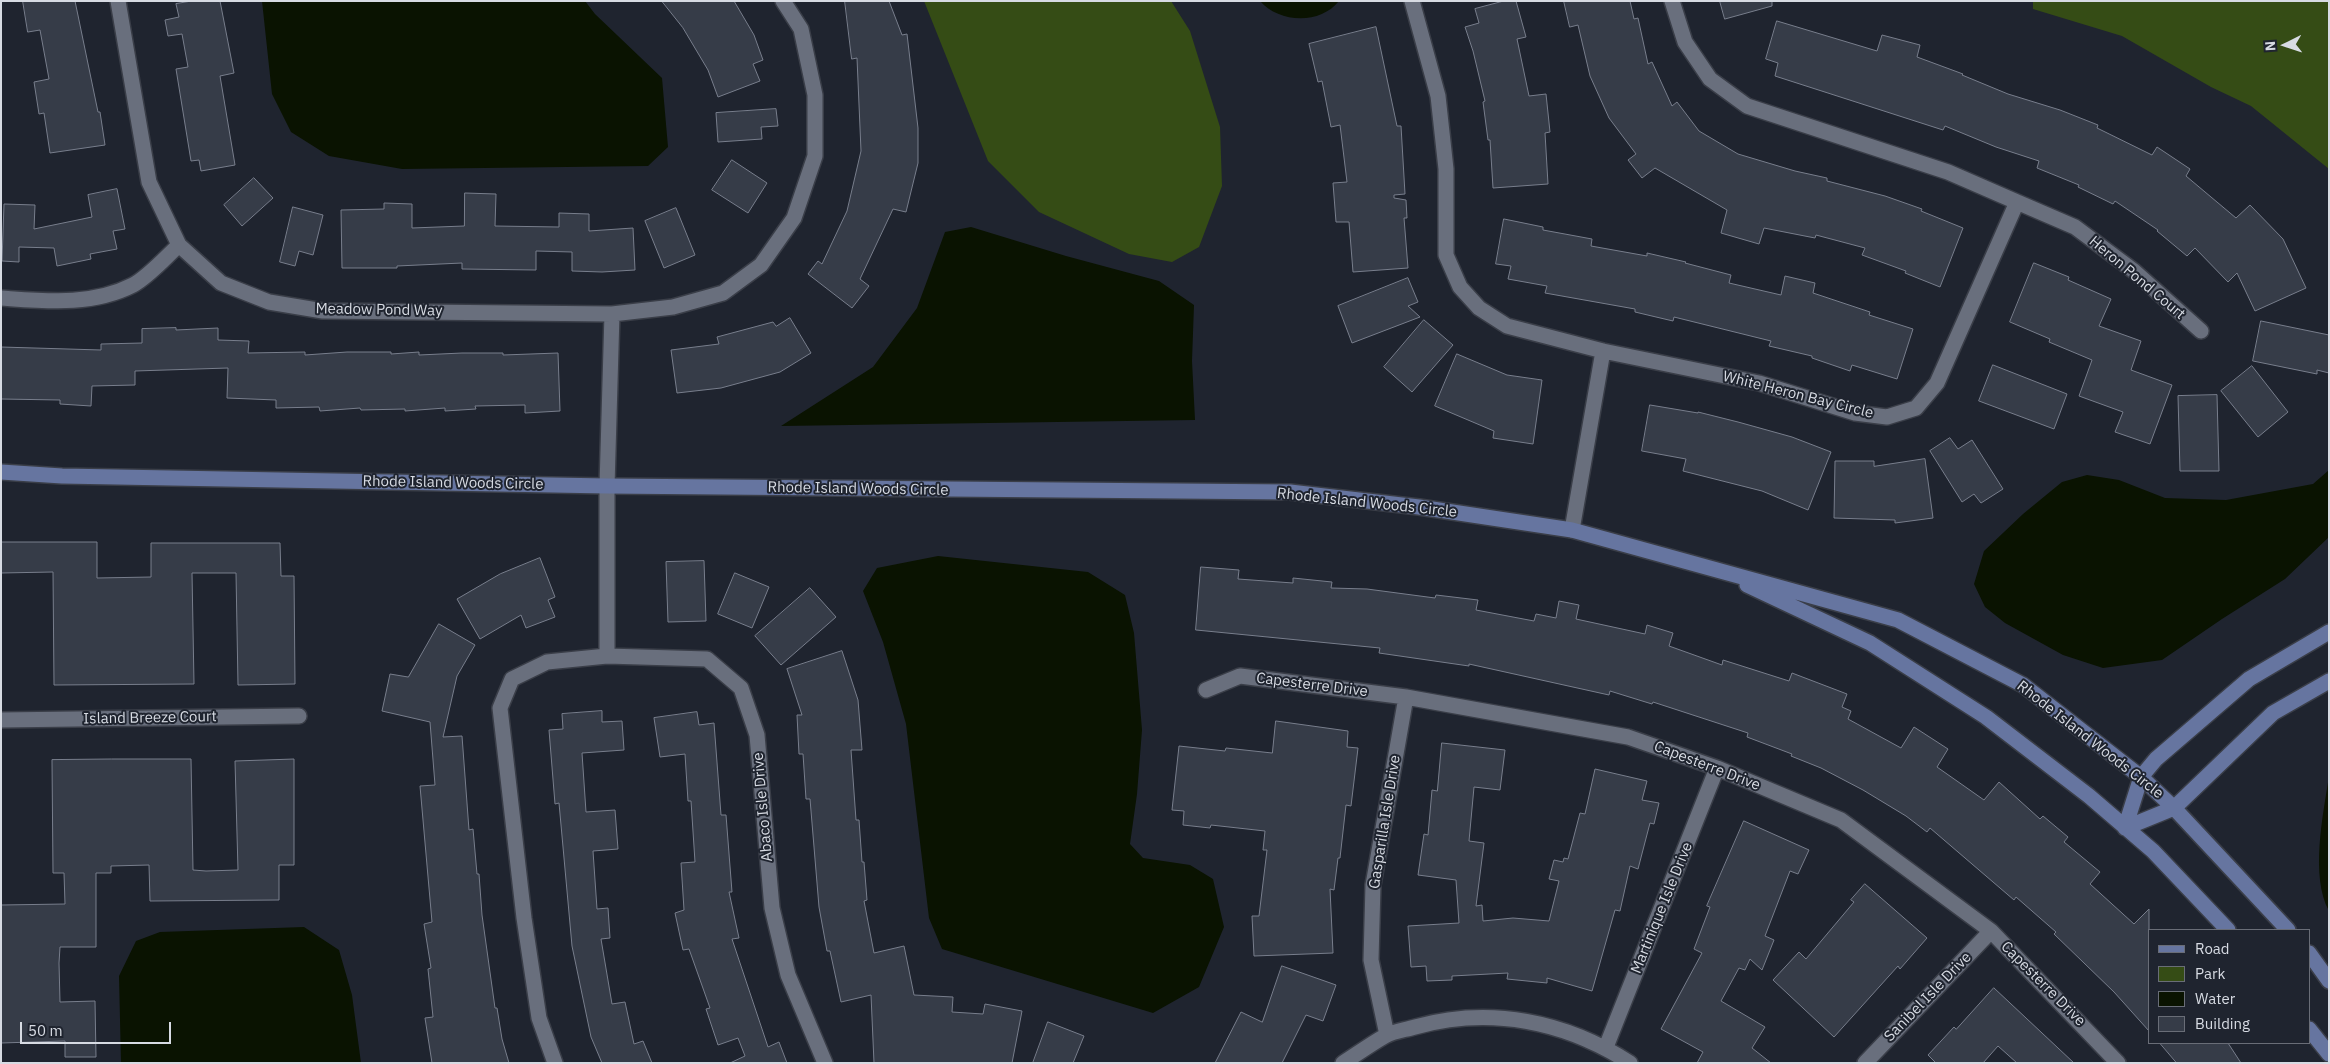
<!DOCTYPE html>
<html>
<head>
<meta charset="utf-8">
<style>
	body { margin:0 }
	#map { position:relative; width:2330px; height:1064px; overflow:hidden; background:#1f242f; font-family:"IBM Plex Sans",sans-serif }
	canvas { display:block }
	.frame { position:absolute; inset:0; border:2px solid #d7dbe3; pointer-events:none }
	.legend { position:absolute; left:2148px; top:929px; width:162px; height:115px; box-sizing:border-box; background:#1f242f; border:1px solid #696d77; margin:0; padding:6px 9px; list-style:none; font-size:15px; color:#d7dbe3 }
	.legend li { display:flex; align-items:center; gap:10px; height:25px }
	.legend b { width:25px; border:1px solid #696d77 }
	.north { position:absolute; left:2260px; top:20px; width:50px; height:50px; -webkit-text-stroke:4px #1f242f; paint-order:stroke; rotate:266deg; font-size:14px; font-weight:700; line-height:20px; text-align:center; color:#d7dbe3 }
	.north::after { content:''; display:block; margin:auto; width:18px; height:22px; background:#d7dbe3; clip-path:polygon(50% 0,100% 100%,50% 72%,0 100%) }
	.scale { position:absolute; left:20px; top:1022px; width:151px; height:22px; box-sizing:border-box; border:2px solid #d7dbe3; border-top:0; padding-left:6px; font-size:15px; line-height:18px; white-space:nowrap; color:#d7dbe3; -webkit-text-stroke:4px #1f242f; paint-order:stroke }
</style>
</head>
<body>
<div id="map">
<canvas width="2330" height="1064"></canvas>
<div class="frame"></div>
<ul class="legend">
<li><b style="height:6px;background:#6675a0"></b>Road</li>
<li><b style="height:14px;background:#354c15"></b>Park</li>
<li><b style="height:14px;background:#0a1301"></b>Water</li>
<li><b style="height:14px;background:#363c48"></b>Building</li>
</ul>
<div class="north">N</div>
<div class="scale">50 m</div>
</div>
<script>
const c = document.querySelector('canvas').getContext('2d');
c.lineJoin = 'round';
function fill(path, color) { c.fillStyle = color; c.fill(path, 'evenodd'); }
function trace(path, color, width, dash) { c.strokeStyle = color; c.lineWidth = width; c.lineCap = dash ? 'butt' : 'round'; c.setLineDash(dash || []); c.stroke(path); }
function label(font, color, halo, rows, align = 'center') {
  c.font = font + ' "IBM Plex Sans",sans-serif'; c.lineWidth = 4; c.setLineDash([]); c.textBaseline = 'middle'; c.strokeStyle = halo; c.fillStyle = color; for (const [text, x, y, turn = 0] of rows) {
    c.save(); c.translate(x, y); c.rotate((+turn || 0) * Math.PI / 180); c.textAlign = isNaN(turn) ? turn : align; if (halo) c.strokeText(text, 0, 0); c.fillText(text, 0, 0); c.restore();
  }
}
const green = new Path2D(`
	M924,1h247l19,30 30,96 2,59 -23,61 -27,15 -43,-8 -90,-42 -51,-51z
	M2033,1h296v168l-78,-63 -40,-19 -89,-51 -89,-27z`);
const water = new Path2D(`
	M262,1h323l10,13 67,64 6,69 -20,19 -246,3 -73,-13 -38,-24 -19,-38z
	M1260,1h79c-19,24 -60,22 -79,0z
	M971,227l95,29 93,25 35,24 -2,56 3,59 -414,6 92,-59 44,-59 28,-76z
	M2329,470v67l-44,42 -63,40 -60,41 -59,8 -40,-13 -58,-32 -20,-16 -11,-23 10,-33 39,-37 39,-32 25,-7 32,5 46,18 61,2 87,-16z
	M938,556l150,16 37,23 9,38 8,97 -5,64 -7,50 13,14 47,7 23,14 11,48 -25,60 -46,26 -211,-64 -13,-31 -23,-194 -23,-82 -20,-51 14,-23z
	M2329,776v135c-19,-35 -6,-96 0,-135z
	M304,927l35,23 13,45 9,68h-240l-2,-87 17,-35 24,-9z`);
const building = new Path2D(`
	M23,1h52l23,111h2l5,33 -55,8 -6,-40 -5,1 -5,-32 15,-3 -9,-49 -12,2z
	M192,1h28l14,72 -14,3 15,89 -34,6 -2,-11 -8,1 -15,-92 12,-2 -6,-33 -14,2 -3,-16 14,-3 -3,-13z
	M662,1h72l20,34 9,25 -10,4 7,17 -42,16 -10,-27 -25,-42z
	M845,1h44l13,34 5,-1 11,94v35l-12,49 -13,-3 -33,70 9,7 -17,22 -44,-34 10,-13 4,3 25,-53 14,-60 -4,-93 -5,1z
	M1504,1h12l10,36 -9,2 12,57 17,-2 4,38 -5,1 3,51 -55,4 -3,-48h-2l-5,-38 2,-1 -12,-50 -8,-24 14,-4 -4,-14z
	M1564,1h66l4,18 4,-1 10,46 4,-2 20,44 5,-4 22,29 39,23 57,17 32,7v3l58,15 37,13 -1,2 42,17 -23,59 -35,-14 1,-2 -44,-16 3,-7 -49,-13 -1,3 -51,-10 -5,16 -38,-11 6,-23 -72,-42 -13,10 -14,-18 8,-6 -27,-36 -19,-42 -12,-51 -8,2z
	M1720,1h52v5l-47,13z
	M1777,21l100,30 5,-16 38,10 -3,12 46,17 -1,1 46,19 52,16 38,15 -1,3 55,27 5,-8 33,22 -4,7 50,42 14,-13 33,34 23,49 -51,23 -18,-38 -9,9 -33,-34 -8,8 -30,-25 1,-1 -43,-29 -2,3 -35,-17 1,-2 -42,-17 2,-7 -43,-14 -51,-21 -2,4 -168,-54 3,-13 -12,-4z
	M1376,27l21,99h4l4,68 -11,1v3l12,2 1,18h-3l4,50 -55,4 -4,-50h-13l-3,-39 14,-1 -7,-57 -9,2 -9,-46 -4,1 -9,-38z
	M776,109l2,17 -17,1 1,12 -44,3 -2,-29z
	M732,160l35,23 -19,30 -36,-23z
	M254,178l19,20 -31,28 -18,-21z
	M117,189l8,40 -12,2 4,18 -27,5 1,5 -34,7 -3,-18 -35,-1v15l-17,-1 2,-57 31,1 -1,24 58,-12 -4,-22z
	M465,193l31,1 -1,32 64,1v-14l30,1v17l44,-3 2,42 -33,2 -30,-1v-19l-36,-1v19l-74,-1v-6l-65,3v2h-55l-1,-58 43,-1v-6l28,1v24l52,-2z
	M293,207l30,8 -10,40 -14,-4 -4,15 -15,-4z
	M676,208l19,47 -31,13 -19,-47z
	M1504,219l39,8v3l49,9 -1,7 56,10v-3l39,9 -1,1 46,12 -2,8 52,12 4,-19 30,7 -2,10 57,19 -1,3 44,14 -16,50 -45,-14 -2,6 -38,-13v-2l-43,-10 2,-5 -97,-24 -1,4 -38,-9v-3l-90,-16 2,-7 -39,-7 3,-13 -15,-2z
	M2034,263l35,14 -1,3 43,19 -12,27 42,15 -10,29 41,15 -22,59 -35,-12 8,-20 -44,-16 13,-36 -43,-18 1,-3 -40,-17z
	M1408,278l10,24 -10,4 12,11 -68,26 -14,-37z
	M790,318l21,35 -31,19 -59,16 -44,5 -6,-43 48,-6 -2,-7 56,-15 3,4z
	M1424,320l29,25 -41,47 -28,-25z
	M2261,321l68,14v38l-12,-3v4l-64,-13z
	M176,328v2l42,-2v12l31,1 -1,12 57,-1v3l42,-3h44v2l28,-2v3l43,-2h41v2l55,-2 2,58 -35,2v-8l-50,1 1,3 -31,2v-3l-40,3v-2l-44,1 -1,-2 -40,3 -1,-4 -43,1v-8l-49,-2 1,-30 -93,3v14l-43,1 -1,20 -31,-2v-4l-59,-1v-52l100,3v-6l41,-1v-14z
	M1457,354l50,21 35,5 -9,64 -40,-6 1,-7 -59,-25z
	M1993,365l74,29 -13,35 -75,-28z
	M2252,366l36,46 -30,25 -37,-46z
	M2217,395l2,76h-39l-2,-75z
	M1650,405l48,8v-1l40,10 54,15 39,15 -23,58 -46,-19 -79,-20 3,-12 -44,-8z
	M1950,438l8,11 14,-9 31,49 -22,14 -7,-9 -12,8 -32,-51z
	M1925,459l8,59 -38,5v-3l-61,-2 1,-57h39v5z
	M1,542h96v36l54,-1v-34h129l1,33h13l1,108 -57,1 -2,-112h-44l2,111 -140,1 -1,-113 -52,1z
	M540,558l15,39 -7,3 7,17 -29,11 -5,-13 -41,24 -23,-40 43,-25z
	M704,561l2,60 -38,1 -2,-60z
	M1201,567l38,3 -1,9 55,4v-5l39,4 -1,6 36,1 68,9 1,-3 42,5 -2,10 58,11 2,-7 20,4 3,-17 20,4 -3,14 69,15 2,-9 26,8 -4,13 53,19 1,-5 66,21 3,-8 55,21 -5,13 9,4 -3,8 53,29 13,-21 34,22 -11,18 47,33 15,-18 41,37 3,-3 25,21 -4,5 36,30 -10,12 44,40 15,-15v122l-35,-39 -60,-58 2,-2 -40,-35 -2,3 -84,-72 -3,4 -21,-16 -43,-26 -42,-22 -30,-12 1,-2 -45,-17 1,-4 -95,-31 -1,2 -42,-13 -1,4 -140,-31v2l-90,-13 1,-5 -184,-18z
	M735,573l34,14 -17,41 -34,-14z
	M810,588l26,29 -55,48 -26,-29z
	M439,624l36,21 -18,31 -14,61 19,-1 7,94 4,-1 4,45h2l3,41 13,93h2l5,31 7,24h-77l-7,-45 8,-1 -5,-48 3,-1 -7,-44 8,-2 -12,-136 15,-1 -5,-63 -48,-11 8,-37 18,3z
	M842,651l16,49 4,50h-11l5,70h3l3,42h2l3,38 -3,1 10,52 30,-7 10,49 39,2 -1,15 31,2 2,-10 37,7 -10,52h-138l-3,-68 -30,7 -11,-51h-3l-8,-44 -9,-108h-4l-3,-45h-4l-2,-39h5l-15,-46z
	M602,711v11l20,-1 2,29 -42,3 4,59 29,-2 3,39 -25,2 4,58 11,-1 2,30 -9,1 11,65 13,-2 9,42 9,-3 9,22h-50l-11,-26 -19,-91 -13,-143 -4,1 -6,-74 14,-1 -1,-15z
	M697,712l2,13 15,-2 7,92h5l6,77h-3l10,46 -7,1 36,108 11,-5 8,21h-57l15,-7 -7,-18 -20,7 -12,-36 4,-1 -21,-59 -6,1 -8,-37 9,-3 -3,-47 14,-1 -4,-61h-3l-3,-47 -25,3 -6,-39z
	M1276,721l72,10 -1,16 11,1 -7,58 -5,-1 -6,53h-2l-4,32 -4,-1 3,64 -79,3 -2,-40h7l8,-66h-4l2,-19 -54,-6 -1,3 -27,-3 1,-14 -12,-1 7,-64 46,5 1,-3 46,5z
	M1442,743l63,7 -5,40 -26,-3 -5,54 15,2 -8,63 6,-1 1,16 30,-3 36,3 10,-40 -10,-2 5,-19 9,2 1,-4 4,1 12,-46 5,1 10,-45 52,12 -5,19 17,3 -5,21 -4,-1 -12,46 -8,-3 -10,45 -5,-1 -23,81 -45,-13v5l-40,-4 1,-6 -56,3v4l-25,1 -1,-15 -15,1 -3,-41 51,-3 -3,-43 -38,-5 6,-41 4,1 4,-45 5,1z
	M112,759h79l2,111 13,1 32,-1 -3,-109 59,-2v106h-15v35l-129,1 -1,-36 -38,1v7h-15v74h-36l-1,16 1,39 35,-1 1,56h-31v-16l-64,2v-138l64,-1 -1,-31h-11l-1,-113z
	M1744,821l65,29 -11,24 -8,-3 -25,65 9,4 -12,30 -12,-11 -5,11 -6,-2 -18,33 44,26 -13,21 19,15h-74l6,-11 -42,-23 41,-76 -8,-4 16,-42 -3,-1z
	M1865,884l62,54 -27,31 -2,-3 -64,71 -61,-57 26,-28 7,7 48,-57 -3,-2z
	M1282,966l54,19 -13,36 -17,-6 -24,48h-67l26,-51 21,10z
	M1994,988l80,75h-57l-19,-17 -15,17h-47l-8,-8 26,-28 2,2z
	M1048,1022l36,14 -11,27h-40z
	M2160,1043h68l13,20h-64z`);
const street = new Path2D(`
	M118,1l31,181 30,63 42,38 48,19 54,9 289,3 61,-7 50,-14 38,-28 33,-47 21,-62v-61l-14,-66 -18,-28
	M1412,1l26,95 8,73v86l14,32 19,21 28,18 96,25 156,32 96,30 32,4 29,-9 21,-25 80,-181 -69,-30 -201,-66 -37,-27 -25,-37 -13,-41
	M2017,202l58,25 59,44 67,60
	M1,298c45,3 91,8 132,-13 15,-8 33,-28 46,-40
	M1572,530l31,-179
	M607,656v-170l5,-172
	M1206,690l34,-14 166,21 222,40 89,31 124,52 150,111 127,132
	M1,720l298,-4
	M1387,1035l-16,-75 2,-75 33,-188
	M1606,1047l111,-279
	M555,1063l-16,-45 -15,-100 -24,-210 12,-29 35,-17 60,-6 100,3 34,29 16,47 15,173 16,67 37,88
	M1343,1063c14,-9 28,-19 42,-27 9,-5 20,-6 30,-9 75,-21 150,-6 215,36
	M1865,1063l126,-132`);
const secondary = new Path2D(`
	M1,472l61,4 545,10 683,6 129,15 153,23 326,90 125,65 118,92 33,31 114,122
	M1747,585l123,58 116,74 103,79 64,55 75,79
	M2125,828l16,-51 15,-18 93,-80 80,-47
	M2125,828l49,-20 99,-95 56,-32
	M2309,953l20,28
	M2309,1029l20,25`);
const streetNames = [
	["Heron Pond Court",2137,278,40],
	["Meadow Pond Way",379,310,1],
	["White Heron Bay Circle",1798,395,14],
	["Rhode Island Woods Circle",453,483,1],
	["Rhode Island Woods Circle",858,489,1],
	["Rhode Island Woods Circle",1367,503,6],
	["Capesterre Drive",1312,685,7],
	["Island Breeze Court",150,718,-1],
	["Rhode Island Woods Circle",2090,740,38],
	["Capesterre Drive",1707,766,21],
	["Abaco Isle Drive",763,807,-95],
	["Gasparilla Isle Drive",1385,822,-81],
	["Martinique Isle Drive",1662,908,-68],
	["Capesterre Drive",2043,984,45],
	["Sanibel Isle Drive",1928,997,-46]
];
fill(green, '#354c15');
fill(water, '#0a1301');
fill(building, '#363c48');
trace(building, '#787e8c', 1);
trace(street, '#3a3e48', 18);
trace(secondary, '#3a3e48', 18);
trace(street, '#696f7d', 15);
trace(secondary, '#6675a0', 15);
label('15px', '#d7dbe3', '#1f242f', streetNames);
</script>
</body>
</html>
